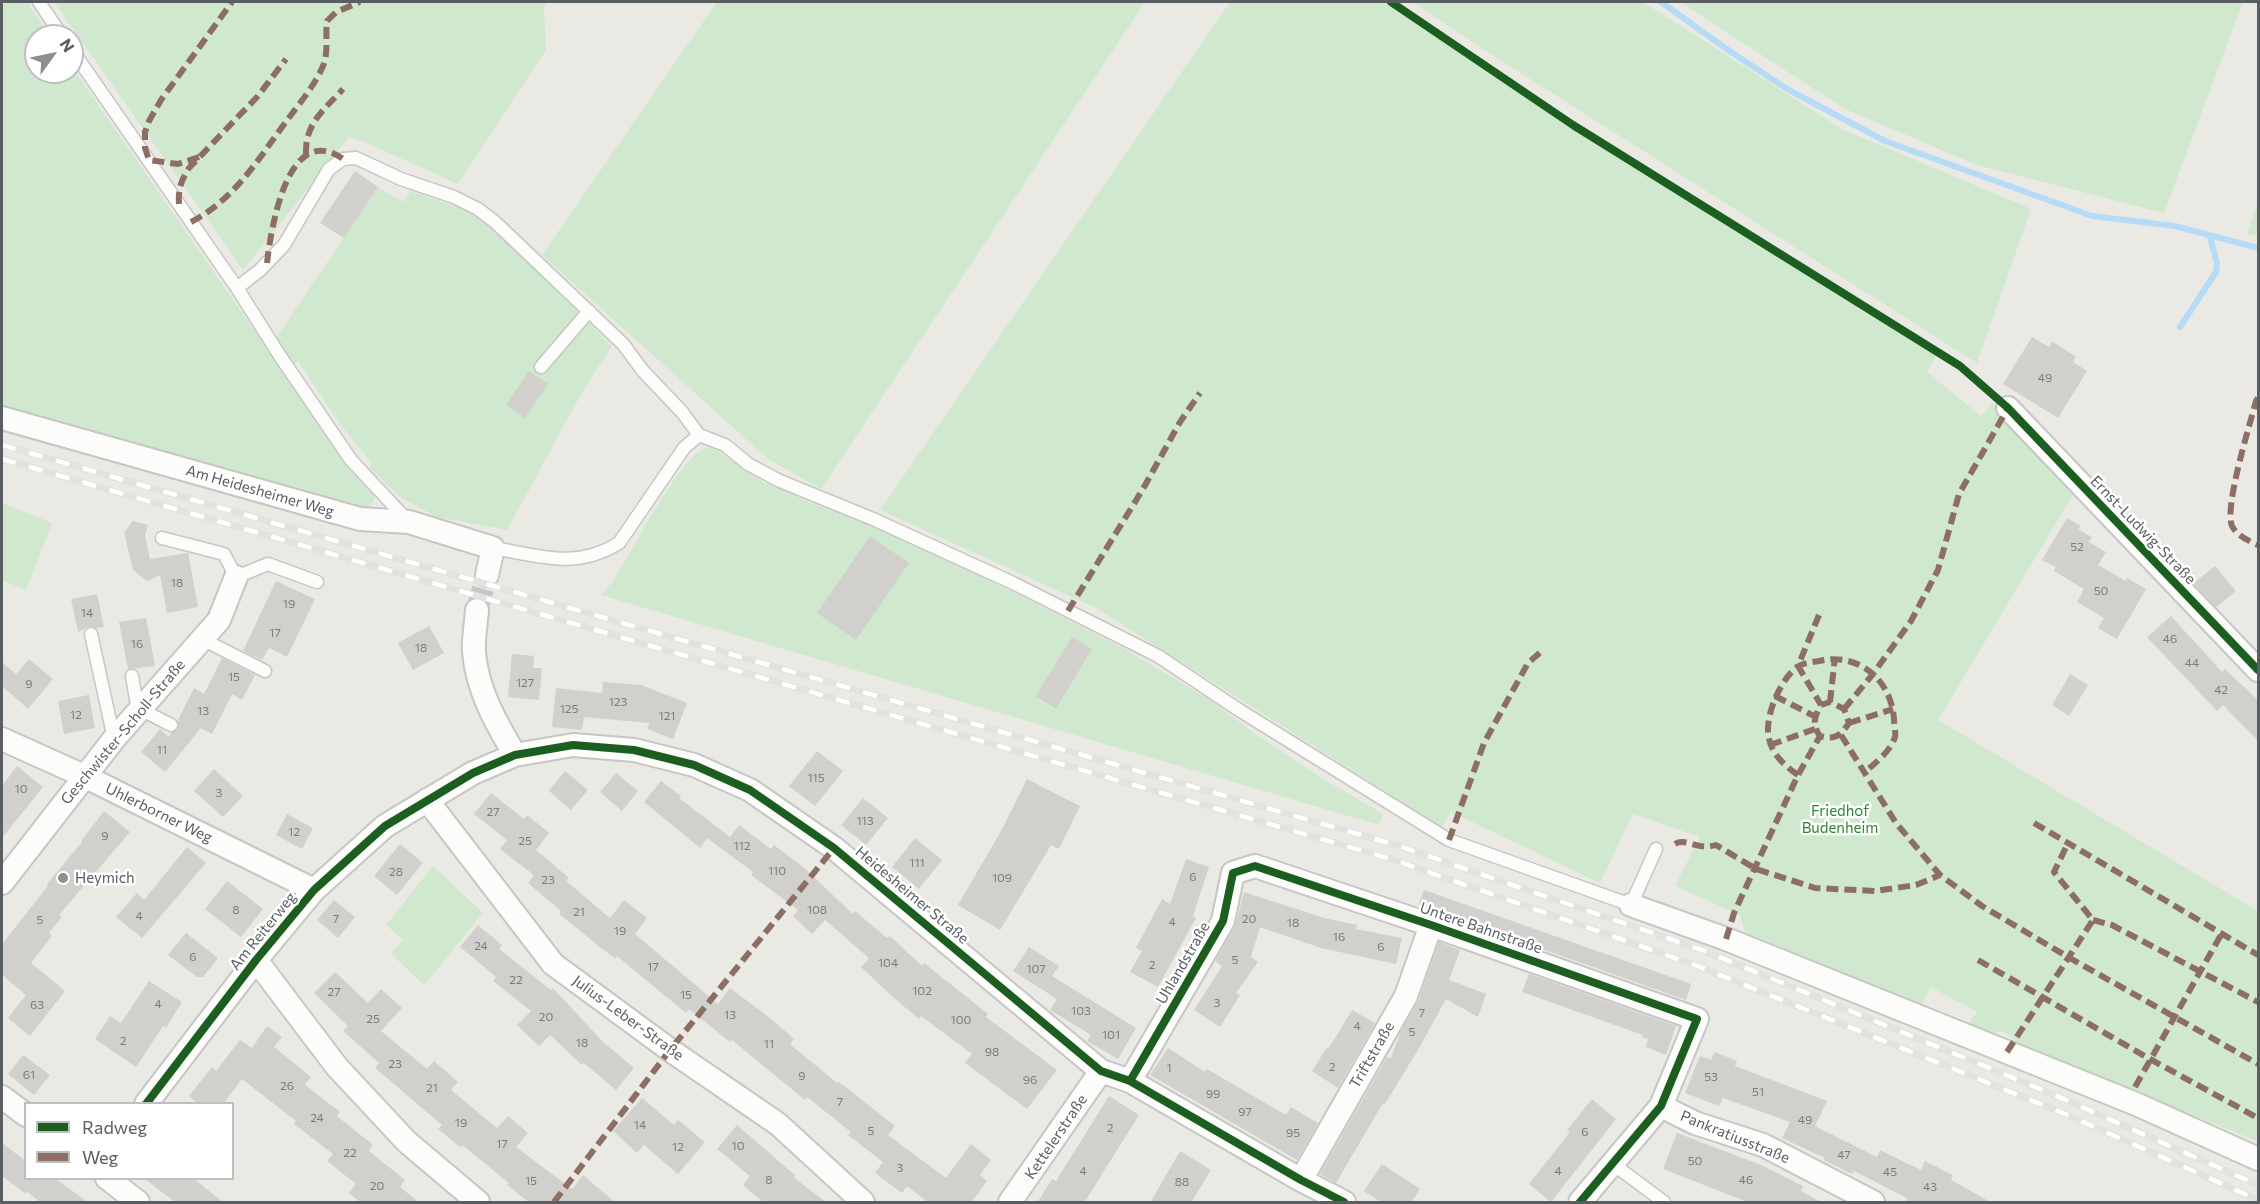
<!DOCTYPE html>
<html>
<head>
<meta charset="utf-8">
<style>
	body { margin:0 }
	#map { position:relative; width:2260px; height:1204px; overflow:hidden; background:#eae9e4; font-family:Commissioner,sans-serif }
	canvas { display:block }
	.frame { position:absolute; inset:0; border:3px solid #595e63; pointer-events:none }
	.legend { position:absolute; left:24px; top:1102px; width:210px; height:78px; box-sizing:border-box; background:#fff; border:2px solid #bdbfc1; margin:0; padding:8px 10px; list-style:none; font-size:18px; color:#595e63 }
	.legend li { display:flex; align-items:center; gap:12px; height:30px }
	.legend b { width:30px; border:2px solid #bdbfc1 }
	.north { position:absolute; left:24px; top:24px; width:60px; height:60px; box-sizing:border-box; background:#fff; border:2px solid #bdbfc1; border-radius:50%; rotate:57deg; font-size:16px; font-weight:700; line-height:24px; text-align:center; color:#595e63 }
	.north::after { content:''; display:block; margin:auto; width:21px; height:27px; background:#8c8f90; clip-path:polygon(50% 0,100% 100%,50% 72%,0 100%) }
</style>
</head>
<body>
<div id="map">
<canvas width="2260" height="1204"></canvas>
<div class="frame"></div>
<ul class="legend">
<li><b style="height:8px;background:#1b5e20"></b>Radweg</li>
<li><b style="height:8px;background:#8d6e63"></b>Weg</li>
</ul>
<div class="north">N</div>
</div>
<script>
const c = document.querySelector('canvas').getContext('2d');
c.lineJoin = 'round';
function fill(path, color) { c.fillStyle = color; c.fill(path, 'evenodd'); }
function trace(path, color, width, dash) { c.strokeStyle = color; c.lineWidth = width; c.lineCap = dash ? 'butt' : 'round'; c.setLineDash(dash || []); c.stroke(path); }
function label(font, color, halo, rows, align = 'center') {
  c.font = font + ' Commissioner,sans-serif'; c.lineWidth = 5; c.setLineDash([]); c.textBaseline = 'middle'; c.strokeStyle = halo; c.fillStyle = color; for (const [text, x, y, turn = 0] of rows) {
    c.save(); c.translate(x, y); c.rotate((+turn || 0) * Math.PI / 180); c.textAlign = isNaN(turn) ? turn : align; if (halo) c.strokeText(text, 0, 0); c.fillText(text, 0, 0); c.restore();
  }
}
const green = new Path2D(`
	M2,2h25l23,34h-14v36h36v-5l265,383 38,43c-1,10 -4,14 -12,19l-361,-102z
	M54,2h494l-4,6 2,42 -88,134 -91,-41 -18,-6 -106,133z
	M717,2h428l-324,487 -53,-30 -226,-204z
	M1230,2h156l551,352 -10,18 54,44 12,-13 70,81 11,9 -136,227 320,191v227l-1,3 -240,-96 -5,-9 -10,-5 -12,3 -22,-9 9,-13 -46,-25 -10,18 -176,-73 -5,-17 -65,-29 25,-49 -67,-23 -33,69 -149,-71 -9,15 -346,-219 -216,-98z
	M1412,2h231l199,127 189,80 -54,154 -491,-312z
	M1680,2h563l-79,211 -187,-48 -132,-56z
	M378,187l25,15 8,-11 60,21 23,16 118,118 -26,39 -79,145 -70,-13 -37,-20 -30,-29 1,-6 -31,-38 -42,-63 -4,3 -18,-26z
	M2258,202v34l-11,-2z
	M708,447l8,3 48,32 45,20 85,32 117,57 110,56 92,55 41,31 66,44 63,37 -4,11 -778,-230c6,-7 13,-14 17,-22 17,-25 63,-120 90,-126z
	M2,503l50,20 -26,67 -24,-10z
	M433,866l50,47 -59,72 -33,-31 12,-14 -17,-15z`);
const stream = new Path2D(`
	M1661,2l67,48 59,39 98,52 207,75 83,10 83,22
	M2180,327l36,-55 1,-9 -7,-26`);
const building = new Path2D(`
	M355,171l23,16 -34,51 -24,-15z
	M2032,337l17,10 3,-6 24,16 -3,5 14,9 -29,47 -55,-34z
	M529,371l19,13 -23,34 -19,-13z
	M2067,518l14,8 -3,3 14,8 -3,5 17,10 -8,13 28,16 1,-3 19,11 -29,50 -19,-11 6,-10 -27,-16 7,-13 -30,-18 2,-4 -14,-7z
	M133,521l15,4 -3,10 5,24 38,-6 10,54 -31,6 -7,-38 -13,6 -14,-11 -9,-38z
	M870,536l39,27 -53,77 -39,-27z
	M2215,566l21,25 -20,16 -22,-24z
	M276,581l39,18 -28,58 -18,-9 -7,12 -19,-9z
	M97,594l7,33 -7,1 -7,-2 -12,6 -7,-33z
	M2171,616l51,56 3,-3 34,32v41l-36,-37 -6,6 -70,-74z
	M146,618l9,48 -27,3 -9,-47z
	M429,626l15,27 -31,17 -15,-27z
	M1072,637l20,12 -36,60 -20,-13z
	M512,654l22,2 -1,12h9l-3,32 -31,-3z
	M222,658l33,17 -13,25 -10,-6 -20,40 -11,-6 -36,44 -24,-20 19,-23 9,8 2,-4 7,-4v-9l16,-32 10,6z
	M29,659l24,20 -25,30 -26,-23v-24l14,12z
	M2070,674l18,11 -19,31 -17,-11z
	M603,682l38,3 46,18 -14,36 -26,-10 3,-6 -66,-6 -2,13 -30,-3 4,-39 46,5z
	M89,695l6,33 -31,6 -6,-33z
	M817,751l26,20 -28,35 -26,-20z
	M17,766l26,21 -41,51v-52z
	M214,769l29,27 -20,21 -29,-26z
	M565,771l23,19 -17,20 -22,-19z
	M616,773l22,18 -16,20 -22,-19z
	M1027,779l53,27 -21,43 -8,-4 -51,85 -42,-25 43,-74z
	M661,781l20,15 -2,2 51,39 9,-12 32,24 3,-4 29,22 50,47 2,-3 32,27 3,-2 32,30 2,-3 64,51 -2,3 71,53 -30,39 -62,-46 7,-9 -51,-38 -2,3 -25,-21 -33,-31 8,-9 -44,-38 -13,14 -19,-18 5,-6 -47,-35 2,-3 -46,-34 -7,10 -56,-46z
	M491,793l33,26 3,-4 22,18 -13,17 33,28 -3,3 44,37 14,-18 23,18 -12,16 83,70 12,-16 40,30 24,21 -4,5 47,39 2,-1 56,44 -7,9 58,43 25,-34 20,16 -11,15 7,6 -16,22h-42l-22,-17 -5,7 -27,-20 8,-11 -35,-27 3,-3 -44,-35 -2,3 -73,-60 -2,2 -41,-33 -3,4 -69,-57 -2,3 -56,-45 2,-3 -33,-28 6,-8 -34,-26 7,-9 -33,-26z
	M863,798l25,20 -22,27 -25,-20z
	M104,811l26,21 -71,83 3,2 -13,16 3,3 -21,27 34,28 -35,45 -22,-18 18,-23 -24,-20v-31l46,-58 -1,-2 35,-42 -1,-1z
	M287,814l26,14 -11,21 -26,-14z
	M915,838l27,22 -23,29 -27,-22z
	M400,844l23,19 -26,32 -23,-19z
	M187,847l19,16 -64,75 -26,-21 21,-24 7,7z
	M1186,859l23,8 -16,49 3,2 -38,69 -28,-15 12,-21 -6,-3 26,-49 8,5z
	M227,881l36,28 -22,28 -36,-28z
	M1424,890l267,94 -5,16 -268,-95z
	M1244,892l80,26 33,7 -1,4 46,9 -6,26 -75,-16 -61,-21 -9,30 7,5 -22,31 4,2 -20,32 -26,-17 28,-44 -7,-5 20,-34z
	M334,900l21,17 -17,21 -21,-18z
	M478,925l24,20 -3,4 52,41 2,-2 50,54 31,26 -18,22 -32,-27 -2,2 -32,-30 -11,11 -22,-21 14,-14 -38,-30 3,-4 -36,-30z
	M186,933l32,25 -15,19h-6l-29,-22z
	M1439,942l21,8 -11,30 37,14 -8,23 -32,-18 -27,49 -34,56 -2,-1 -47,80 -16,-9 67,-117 4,1 10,-27 18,-31z
	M1029,947l30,19 -7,10 84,52 -18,31 -31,-18 4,-6 -41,-25 7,-11 -44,-28z
	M335,972l33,31 13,-14 21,19 -21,23 46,38 7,-8 24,21 -7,8 46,38 11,-12 20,17 -12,14 56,42 11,-14 33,28h-86l-23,-18 2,-2 -47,-38 -2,2 -22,-18 4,-4 -67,-57 4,-5 -36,-32 5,-5 -34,-33z
	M1529,974l147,52 -10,29 -20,-8 2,-8 -6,-2 1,-2 -121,-43z
	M149,981l33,21 -16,26 -3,-2 -27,41 -41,-28 15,-23 11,7z
	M1352,1010l23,13 -37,65 -26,-17 15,-24 2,1z
	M267,1026l15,11 -8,10 37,30 -6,8 35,27 -3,4 36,29 -4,6 36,29 -5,7 20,16h-59l-12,-10 7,-9 -29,-23 6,-7 -39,-30 2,-3 -54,-42 -19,25h-25l-9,-8 23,-29 4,4 24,-31 12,8z
	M1168,1048l37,24 2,-3 79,46 5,-8 27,16 -21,37 -147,-85z
	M1715,1052l22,9 -2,5 92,35 -12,25 62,31 3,-7 41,20 4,-9 28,14 -2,5 41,23h-87l2,-5 -53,-27 -2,3 -28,-14 1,-2 -43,-20 8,-16 -67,-24 -4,8 -34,-13 15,-37 11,4z
	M23,1055l27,20 -16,20 -26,-21z
	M1109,1096l30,19 -55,88h-47l15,-24 4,2z
	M642,1098l32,27 4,-5 27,22 -27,32 -34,-29 -7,8 -24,-22z
	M1592,1099l24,20 -65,83 -22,-18 41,-52 -3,-2z
	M737,1125l58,50 -2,2 34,26h-63l-21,-18 7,-9 -33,-27z
	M1677,1133l84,32 42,21 -2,5 22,12h-73l-87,-34z
	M2,1143l24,18v18h30l33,24h-48l-15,-12v3l-24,-18z
	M1180,1151l31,19 -20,33h-41z
	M1382,1164l38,25 -9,14h-29l-18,-12z
	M145,1179h49l30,24h-48z`);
const minorTunnel = new Path2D(`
	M477,610l10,-35`);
const service = new Path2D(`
	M39,2l23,34
	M72,50l165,238 43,68 71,104 57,61
	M237,288l23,-18 24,-25 45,-76 14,-10 13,-1 45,21 53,18 24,12 17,13 128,122 20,27 39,41 17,23
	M541,367l48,-56
	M162,538l62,16 12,23 32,-13 49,18
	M493,548c47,8 83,22 126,-5l65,-95 15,-13 26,10 23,19 32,17 93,38 140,64 145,73 81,54 210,130 182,65 25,-56
	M91,634l23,105
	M202,639l63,32
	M132,676l6,35
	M140,709l31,16
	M1613,1164l51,38`);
const minor = new Path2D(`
	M2008,408l250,262
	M2,418l358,101 49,3 84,26 -6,27
	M477,610c-1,14 -4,29 -3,42 3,38 22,71 41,103
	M2,739l82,37 230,114
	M427,800l126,164 117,86 108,74 85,78
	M2,883l112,-144 105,-119 17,-43
	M1631,905l95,34 410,165 122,55
	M256,960l81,107 70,75 71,60
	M1130,1081l93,-160 10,-48 22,-7 176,59 266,94 -36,87 -81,96
	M2,1097l24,18
	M146,1104l110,-144 58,-70 71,-64 88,-53 42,-18 58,-10 61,5 60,15 56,25 84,58 267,223 29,10 171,99 43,22
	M1661,1106l34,17 68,22 110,57
	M107,1178l31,24
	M1301,1180l105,-184 25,-71
	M1010,1202l91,-131`);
const rail = new Path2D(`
	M2,445l1394,400 306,105 348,143 208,92
	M2,459l1389,400 304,106 368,148 195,87`);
const quiet = new Path2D(`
	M306,154c-1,-31 18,-44 37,-65
	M199,157l-21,7 -29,-4 -4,-12v-16l4,-11 12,-21 71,-98
	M179,204c-1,-15 2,-23 10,-36l69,-72 28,-37
	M191,222c43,-22 66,-61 94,-99 13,-18 29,-36 38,-57 6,-14 2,-31 4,-45l9,-9 24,-10
	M267,263c4,-35 21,-143 76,-104
	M2258,398l-2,3c-6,23 -32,106 -24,125 5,10 17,15 26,19
	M1068,611l75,-122 37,-67 20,-29
	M1819,615l-21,51 23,39
	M1775,696l39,20
	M1830,702l5,-45
	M1844,709l29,-35 38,-53 27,-51 21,-76 49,-86 -3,-3
	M1849,723l44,-14
	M1841,735l55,88 44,52 42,31 86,51 190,107
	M1770,745l45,-16
	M1798,775c-23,-16 -35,-32 -28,-61 4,-16 14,-37 27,-47 5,-4 16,-5 22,-6 39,-9 72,18 75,58 0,6 2,13 1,18 -5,15 -19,25 -30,35
	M2034,823l224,132
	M1449,840l35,-97 44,-80 15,-13
	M1675,844c11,-7 22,7 41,1l40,24 59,19 60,3 41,-6 24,-10
	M2093,920l19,5 146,77
	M1726,939l8,-26 64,-138 22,-39c15,4 20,0 29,-13l-5,-14 -14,-7 -9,3c-7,12 -9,20 -1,31
	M1978,960l172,99 108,59
	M2007,1052l86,-132 -39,-48 14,-29
	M2135,1087l87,-154
	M554,1202l116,-152 164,-202`);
const cycleway = new Path2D(`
	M1391,2l182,123 387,241 48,42 250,262
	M1130,1081l93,-160 10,-48 22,-7 176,59 266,94 -36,87 -81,96
	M146,1104l110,-144 58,-70 71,-64 88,-53 42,-18 58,-10 61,5 60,15 56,25 84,58 267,223 29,10 171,99 43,22`);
const markers = [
	[63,878,6,"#8c8f90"]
];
const numberNames = [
	["49",2045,378],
	["52",2077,547],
	["18",177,583],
	["50",2101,591],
	["19",289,604],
	["14",87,613],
	["17",275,633],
	["46",2170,639],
	["16",137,644],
	["18",421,648],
	["44",2192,663],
	["15",234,677],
	["127",525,683],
	["9",29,684],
	["42",2221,690],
	["123",618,702],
	["125",569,709],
	["13",203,711],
	["12",76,715],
	["121",667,716],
	["11",162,750],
	["115",816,778],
	["10",21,789],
	["3",219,793],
	["27",493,812],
	["113",865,821],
	["12",294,832],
	["9",105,836],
	["25",525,841],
	["112",742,846],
	["111",917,863],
	["110",777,871],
	["28",396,872],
	["6",1193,877],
	["109",1002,878],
	["23",548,880],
	["8",236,910],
	["108",817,910],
	["21",579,912],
	["4",139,916],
	["7",336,919],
	["20",1249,919],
	["5",40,920],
	["4",1172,922],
	["18",1293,923],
	["19",620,931],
	["16",1339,937],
	["24",481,946],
	["6",1381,947],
	["6",193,957],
	["5",1235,960],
	["104",888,963],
	["2",1152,965],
	["17",653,967],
	["107",1036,969],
	["22",516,980],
	["102",922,991],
	["27",334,992],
	["15",686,995],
	["3",1217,1003],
	["4",158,1004],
	["63",37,1005],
	["103",1081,1011],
	["7",1422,1013],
	["13",730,1015],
	["20",546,1017],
	["25",373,1019],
	["100",961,1020],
	["4",1357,1026],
	["5",1412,1032],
	["101",1111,1035],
	["2",123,1041],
	["18",582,1043],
	["11",769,1044],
	["98",992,1052],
	["23",395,1064],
	["2",1332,1067],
	["1",1169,1068],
	["61",29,1075],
	["9",802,1076],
	["53",1711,1077],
	["96",1030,1080],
	["26",287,1086],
	["21",432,1088],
	["51",1758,1092],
	["99",1213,1094],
	["7",840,1102],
	["97",1245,1112],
	["24",317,1118],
	["49",1805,1120],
	["19",461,1123],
	["14",640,1125],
	["2",1110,1128],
	["5",871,1131],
	["6",1585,1132],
	["95",1293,1133],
	["17",502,1144],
	["10",738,1146],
	["12",678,1147],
	["22",350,1153],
	["47",1844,1155],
	["50",1695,1161],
	["3",900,1168],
	["4",1083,1171],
	["4",1558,1171],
	["45",1890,1172],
	["8",769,1180],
	["46",1746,1180],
	["15",531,1181],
	["88",1182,1182],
	["20",377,1186],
	["43",1930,1187]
];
const streetNames = [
	["Am Heidesheimer Weg",260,491,16],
	["Ernst-Ludwig-Straße",2143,530,46],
	["Geschwister-Scholl-Straße",123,732,-50],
	["Uhlerborner Weg",159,813,26],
	["Heidesheimer Straße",912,895,40],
	["Untere Bahnstraße",1481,928,19],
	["Am Reiterweg",263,931,-51],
	["Uhlandstraße",1183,963,-60],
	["Julius-Leber-Straße",628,1018,36],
	["Triftstraße",1372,1055,-60],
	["Kettelerstraße",1056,1137,-56],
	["Pankratiusstraße",1735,1137,22]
];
const parkNames = [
	["Friedhof",1840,811],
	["Budenheim",1840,828]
];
const poiNames = [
	["Heymich",75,878]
];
fill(green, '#d0e8cd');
trace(stream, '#b6dbf7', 6);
fill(building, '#d1d0cd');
trace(minorTunnel, '#c6c6c4', 22, [22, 11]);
trace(service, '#c6c6c5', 15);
trace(minor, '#c6c6c5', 26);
trace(service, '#fcfcfb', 12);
trace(minor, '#fcfcfb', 22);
trace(rail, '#e2e2e1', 7);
trace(rail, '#fff', 4.5, [14]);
trace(quiet, '#8d6e63', 6, [12, 6]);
trace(cycleway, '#1b5e20', 8);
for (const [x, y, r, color] of markers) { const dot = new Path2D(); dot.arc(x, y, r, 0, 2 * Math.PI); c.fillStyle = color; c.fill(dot); trace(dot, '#fff', 2); }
label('12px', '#787c7e', null, numberNames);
label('15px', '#595e63', '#fff', streetNames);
label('15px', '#2d8731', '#fff', parkNames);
label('15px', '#595e63', '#fff', poiNames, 'left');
</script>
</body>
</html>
